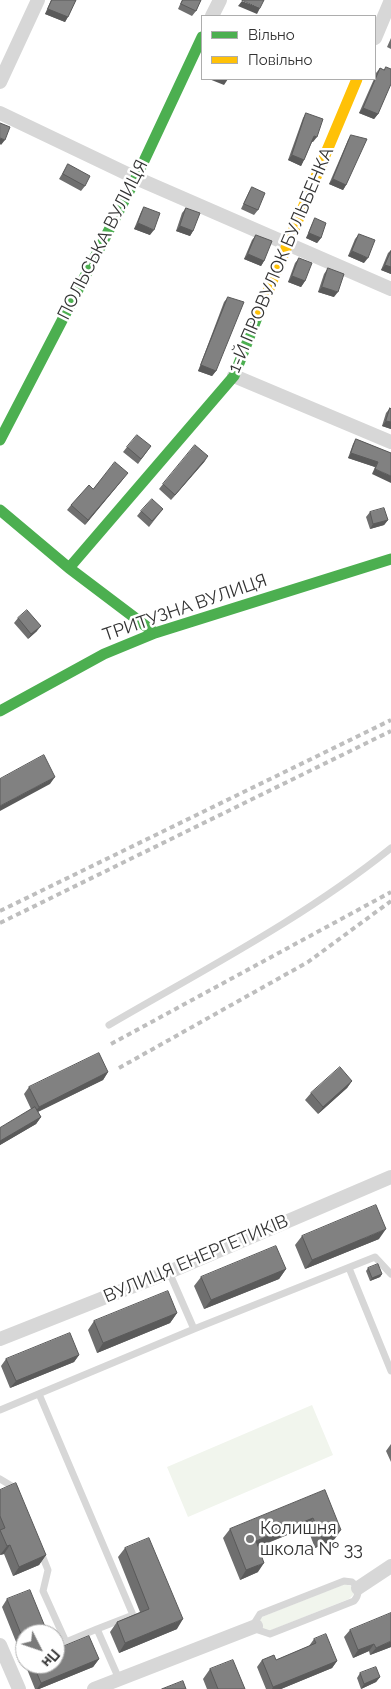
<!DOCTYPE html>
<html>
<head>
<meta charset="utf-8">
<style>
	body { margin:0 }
	#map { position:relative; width:391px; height:1689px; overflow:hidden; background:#fff; font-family:Raleway,sans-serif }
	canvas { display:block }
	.legend { position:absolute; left:201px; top:15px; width:175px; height:65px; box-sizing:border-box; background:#fff; border:1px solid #adadad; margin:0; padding:6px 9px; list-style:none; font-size:15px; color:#333 }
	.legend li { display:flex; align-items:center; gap:10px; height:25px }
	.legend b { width:25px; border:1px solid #adadad }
	.north { position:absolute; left:15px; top:1624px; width:50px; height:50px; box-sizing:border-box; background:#fff; border:1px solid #adadad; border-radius:50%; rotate:131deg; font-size:14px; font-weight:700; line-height:20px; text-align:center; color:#333 }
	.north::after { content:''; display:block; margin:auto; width:18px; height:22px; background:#7a7a7a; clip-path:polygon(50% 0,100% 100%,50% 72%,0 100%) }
</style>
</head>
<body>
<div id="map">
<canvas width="391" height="1689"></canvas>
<ul class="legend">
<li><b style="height:6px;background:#4caf50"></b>Вільно</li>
<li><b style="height:6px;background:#ffc107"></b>Повільно</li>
</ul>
<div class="north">Пн</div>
</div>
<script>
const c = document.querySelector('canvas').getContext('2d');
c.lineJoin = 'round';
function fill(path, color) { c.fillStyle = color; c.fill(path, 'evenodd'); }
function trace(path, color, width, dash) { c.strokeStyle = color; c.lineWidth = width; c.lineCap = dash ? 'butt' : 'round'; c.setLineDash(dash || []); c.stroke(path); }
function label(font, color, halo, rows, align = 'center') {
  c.font = font + ' Raleway,sans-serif'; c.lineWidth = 5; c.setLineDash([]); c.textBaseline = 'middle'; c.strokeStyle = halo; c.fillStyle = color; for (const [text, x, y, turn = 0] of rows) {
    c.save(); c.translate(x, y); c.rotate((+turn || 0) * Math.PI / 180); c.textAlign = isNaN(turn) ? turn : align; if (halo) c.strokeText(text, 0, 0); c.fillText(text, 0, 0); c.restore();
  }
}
const green = new Path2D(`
	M312,1405l21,50 -145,62 -21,-50z
	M345,1584l8,3 2,6 -6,6 -80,32 -8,-3 -1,-9 4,-3z`);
const lane = new Path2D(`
	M109,1025c96,-56 195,-107 282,-177
	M349,1268l42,103
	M169,1272l25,57 181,-72 16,17
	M39,1394l94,221 -36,14
	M0,1410l194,-81
	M0,1479l15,9 1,4
	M40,1550l8,20 -5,21 23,51 31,-13 22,50
	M344,1581l8,1c7,5 8,12 2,19l-84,33 -12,-4 -3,-8 5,-8z`);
const street = new Path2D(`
	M212,16l8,-16
	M375,38l16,-38
	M0,82l38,-82
	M0,113l136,65 255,111
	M234,376l157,66
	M0,1339l169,-67 222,-95
	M358,1588l33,-22
	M0,1645l19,44
	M94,1689l162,-63`);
const fast = new Path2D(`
	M0,440l136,-262 66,-141
	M0,510l69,58 86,65
	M69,568l165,-192 24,-61
	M0,711l104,-57 51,-21 236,-74`);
const slow = new Path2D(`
	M258,315l99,-236`);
const rail = new Path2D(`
	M0,911l391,-191
	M0,923l391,-192
	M111,1044l280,-152
	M119,1068l189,-106 83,-61`);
const wall = new Path2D(`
	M51,0h25l-11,22 -20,-8z
	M182,0h19l-5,11 -4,5 -14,-7z
	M391,38v11l-4,-2z
	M386,67l-8,47 -4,5 -15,-6 15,-34h1l1,-6 4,-5 4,2z
	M306,113l7,29h-1l-11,24 -13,-6 15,-42z
	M351,135l-5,50 -3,5 -14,-6 19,-44z
	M68,164l17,22 -4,5 -22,-12z
	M252,187l6,23 -4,5 -13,-6 8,-17z
	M144,207l6,28 -16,-6 7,-17z
	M186,208l7,23 -3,5 -14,-5 6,-18z
	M315,218l6,20 -4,5 -11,-5 6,-14z
	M359,234l5,29 -16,-7 7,-17z
	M256,235l8,26 -3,5 -17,-7 8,-19z
	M391,250v24l-10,-4 7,-17z
	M299,258l6,23 -4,6 -13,-5 7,-19z
	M328,268l6,29 -16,-5 6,-18z
	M228,297l-12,74 -4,5 -14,-5 26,-69z
	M390,408l1,21 -9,-3 4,-13z
	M356,439l35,14 -19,21 3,-7 -27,-9 5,-14z
	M151,446l-13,18 -15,-12 4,-5z
	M205,461l-34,39 -12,-11 4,-5z
	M124,478l-39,47 -18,-15 4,-5 22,-16z
	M163,509l-14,18 -12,-11 4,-5z
	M370,512l18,8 -4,5 -14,4 -4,-12z
	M18,618l19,13 -9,8 -14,-16z
	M108,1072l-5,8 -65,32 3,5 -5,7 -36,21v-17l31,-19 -7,-15 5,-7z
	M352,1081l-5,7 -29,26 -13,-14 6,-7z
	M302,1236l77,3 -74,30 -10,-24z
	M368,1268l14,6 -2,3 -10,4 -4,-10z
	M286,1269l-7,10 -75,30 -10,-23 7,-9z
	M177,1313l-7,10 -73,30 -9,-23 6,-9z
	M79,1355l-5,7 -64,26 -9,-22 5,-7z
	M391,1444v18l-5,-11z
	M0,1490l46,65 -7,10 -26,11 -9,-22 -4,1z
	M325,1490l9,50 -19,8 -8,-21 -49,20v25l-18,8 -17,-42 7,-9z
	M125,1548l52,81 -58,24 -9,-21 7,-10 23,-10 -22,-55z
	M7,1599l18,35v30h30l44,-5 -6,8 -54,22h-4l-33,-82z
	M350,1630l41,17 -21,8 -1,-4 -16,7 -9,-21z
	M314,1639l23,22 -5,7 -51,21h-15l-9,-22 5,-7h14l33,-14z
	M210,1669l35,20h-38l-4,-10z
	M360,1673l20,4 -4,5 -15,7 -4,-11z`);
const shadedWall = new Path2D(`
	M242,1l18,7 -3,6 -19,-8z
	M48,9l20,8 -3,5 -20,-8z
	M209,79h19l-4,6z
	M363,108l15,6 -4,5 -15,-6z
	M314,136l3,1 -4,5 -2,-1z
	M0,138l5,2 -4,5 -1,-1z
	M292,155l12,5 -3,6 -13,-6z
	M333,179l13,6 -3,5 -14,-6z
	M138,223l16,7 -4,5 -16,-6z
	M180,226l13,5 -3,5 -14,-5z
	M309,233l12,5 -4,5 -11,-5z
	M352,251l16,7 -4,5 -16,-7z
	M248,254l16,7 -3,5 -17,-7z
	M385,265l6,2v7l-10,-4z
	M292,276l13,5 -4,6 -13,-5z
	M322,287l16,5 -4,5 -16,-5z
	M201,365l15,6 -4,5 -14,-5z
	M386,421l5,1v7l-9,-3z
	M351,453l27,9 -3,5 -27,-9z
	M208,456l-3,5 -34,39 4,-5z
	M375,469l16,7v7l-19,-9z
	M128,473l-4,5 -39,47 3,-5z
	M388,520l-4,5 -14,4 3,-5z
	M41,626l-4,5 -9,8 3,-5z
	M55,777l-5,7 -50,27v-5z
	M108,1072l-5,8 -70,34 6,-7z
	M352,1081l-5,7 -29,26 5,-7z
	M41,1117l-5,7 -36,21v-4z
	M386,1229l-7,10 -74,30 7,-9z
	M286,1269l-7,10 -75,30 7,-9z
	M382,1274l-2,3 -10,4 2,-3z
	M177,1313l-7,10 -73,30 6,-10z
	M79,1355l-5,7 -64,26 6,-7z
	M313,1518l-6,9 -58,23 7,-9z
	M341,1530l-7,10 -19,8 7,-10z
	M10,1545l-6,9 -4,1 7,-9z
	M46,1555l-7,10 -26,11 6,-9z
	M264,1563l-6,9 -18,8 6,-10z
	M183,1619l-6,10 -58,24 6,-10z
	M391,1641v6l-21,8 6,-7z
	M374,1644l-5,7 -16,7 5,-8z
	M99,1659l-6,8 -54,22h-2l4,-6z
	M337,1661l-5,7 -51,21h-9l1,-2z
	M380,1677l-4,5 -15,7 3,-5z`);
const building = new Path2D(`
	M52,0h24l-8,17 -20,-8z
	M183,0h18l-5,11 -15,-7z
	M242,0h22l-4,8z
	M386,67l5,2v15l-13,30 -15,-6 17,-40 4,2z
	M306,113l17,6 -6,18 -3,-1 -10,24 -12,-5z
	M0,123l10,4 -5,13 -5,-2z
	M351,135l16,4 -21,46 -13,-6z
	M68,164l22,12 -5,10 -22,-12z
	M252,187l13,6 -7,17 -14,-6z
	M144,207l16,6 -6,17 -16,-7z
	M186,208l14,5 -7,18 -13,-5z
	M315,218l11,5 -5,15 -12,-5z
	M359,234l16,6 -7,18 -16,-7z
	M256,235l16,6 -8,20 -16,-7z
	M391,251v16l-6,-2z
	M299,258l13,5 -7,18 -13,-5z
	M328,268l16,6 -6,18 -16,-5z
	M228,297l16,5 -28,69 -15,-6z
	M390,408l1,1v13l-5,-1z
	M137,435l14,11 -10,13 -14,-12z
	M356,439l35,14v23l-16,-7 3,-7 -27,-9z
	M195,445l13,11 -33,39 -12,-11z
	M115,462l13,11 -40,47 -17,-15 18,-20 4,4z
	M152,499l11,10 -11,12 -11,-10z
	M384,508l4,12 -15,4 -3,-12z
	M27,610l14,16 -10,8 -13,-16z
	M44,755l11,22 -55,29v-27z
	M99,1053l9,19 -69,35 -10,-20z
	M340,1067l12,14 -29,26 -12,-14z
	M35,1107l6,10 -41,24v-13z
	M376,1205l10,24 -74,31 -10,-24z
	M276,1246l10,23 -75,31 -10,-23z
	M378,1264l4,10 -10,4 -4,-10z
	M168,1291l9,22 -74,30 -9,-22z
	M70,1333l9,22 -63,26 -10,-22z
	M16,1483l30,72 -27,12 -9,-22 -3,1 -7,-16 5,-2 -5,-12v-26z
	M325,1490l16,40 -19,8 -9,-20 -57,23 8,22 -18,7 -16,-41z
	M149,1538l34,81 -58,24 -8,-21 32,-13 -24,-61z
	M30,1590l18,44h-23v10l-18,-45z
	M391,1613v28l-15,7 -2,-4 -16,6 -8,-20z
	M326,1634l11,27 -64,26 -11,-27 12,-5 2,5 40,-17 -2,-4z
	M89,1636l10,23 -58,24 -8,-19h22v-14z
	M233,1660l12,29h-27l-8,-20z
	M376,1667l4,10 -16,7 -4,-11z
	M183,1681l3,8h-24z`);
const markers = [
	[250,1539,5,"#7a7a7a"]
];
const streetNames = [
	["ПОЛЬСЬКА ВУЛИЦЯ",103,240,-63],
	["1-Й ПРОВУЛОК БУЛЬБЕНКА",281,260,-67],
	["ТРИТУЗНА ВУЛИЦЯ",185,608,-19],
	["ВУЛИЦЯ ЕНЕРГЕТИКІВ",196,1259,-23]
];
const poiNames = [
	["Колишня",260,1529],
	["школа № 33",260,1550]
];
fill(green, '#f1f5ed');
trace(lane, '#d7d7d7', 7);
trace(street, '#d7d7d7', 14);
trace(fast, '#4caf50', 11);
trace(slow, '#ffc107', 11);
trace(rail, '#bebebe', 4, [5, 4]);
fill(wall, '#6f6f6f');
fill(shadedWall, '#5a5a5a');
fill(building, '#818181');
trace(building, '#5a5a5a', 1);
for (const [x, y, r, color] of markers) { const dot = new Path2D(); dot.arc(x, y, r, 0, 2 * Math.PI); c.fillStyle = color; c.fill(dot); trace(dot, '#fff', 2); }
label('18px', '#333', '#fff', streetNames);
label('18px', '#333', '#fff', poiNames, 'left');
</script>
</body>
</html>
